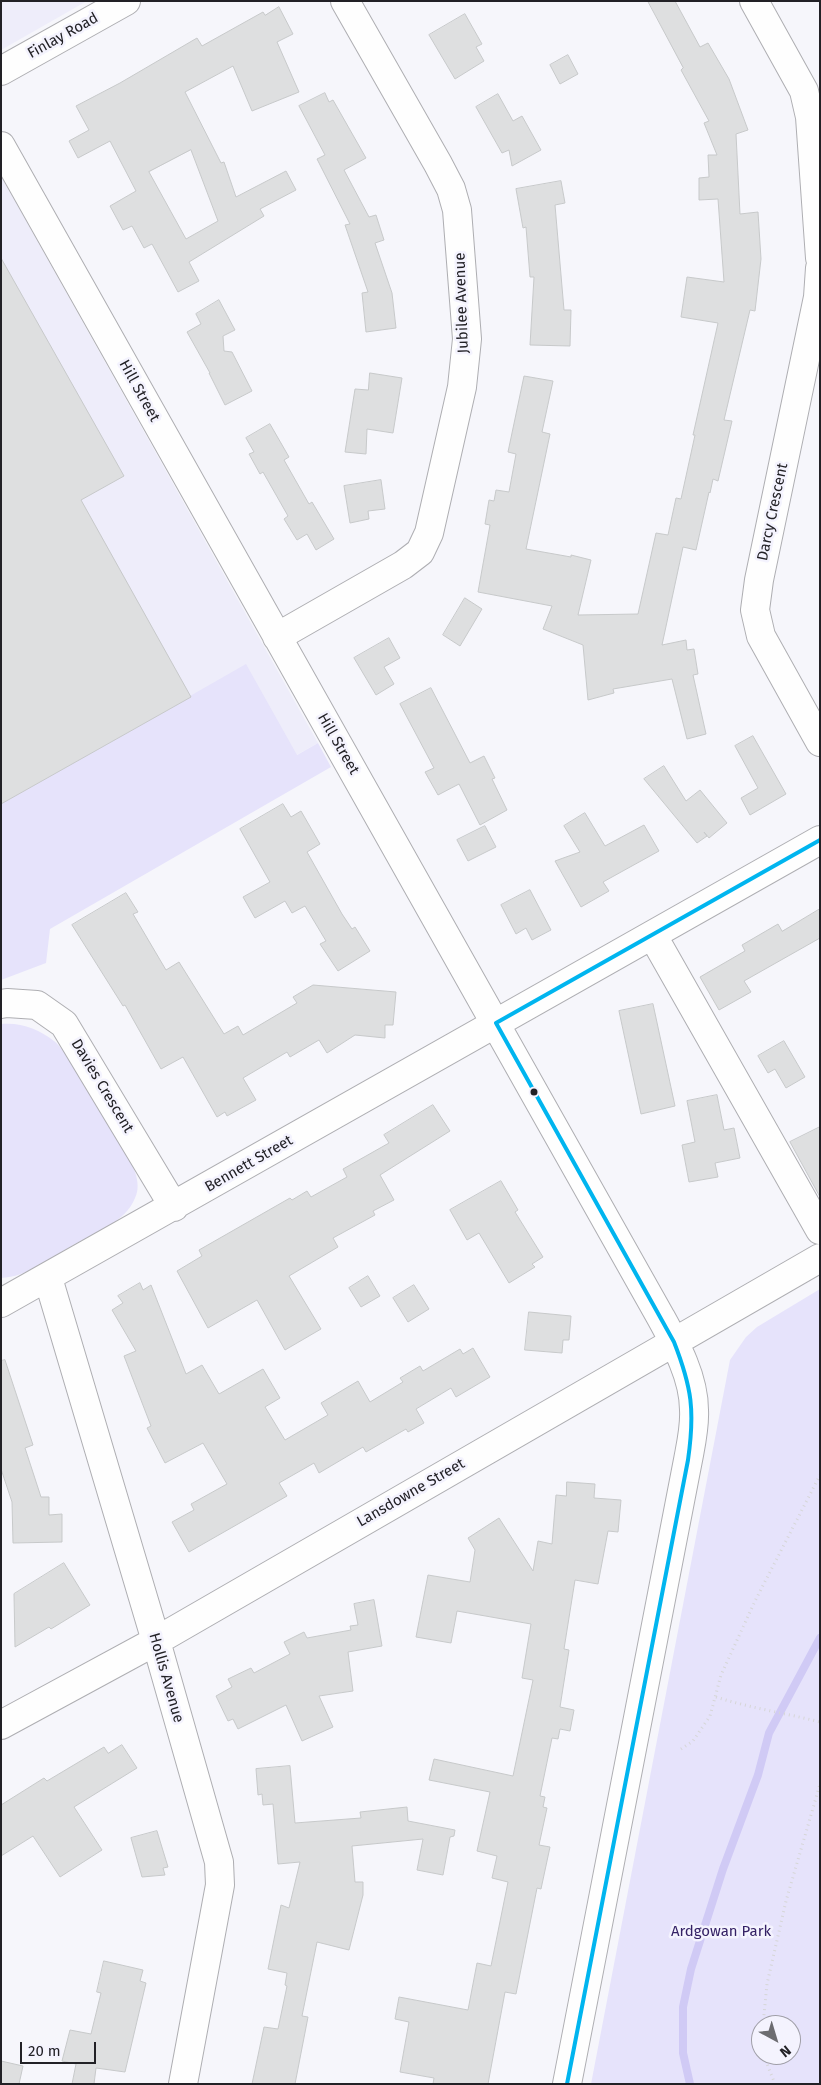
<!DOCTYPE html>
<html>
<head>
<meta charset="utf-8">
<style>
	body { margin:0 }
	#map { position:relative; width:821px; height:2085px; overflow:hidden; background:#f6f6fb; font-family:"Fira Sans",sans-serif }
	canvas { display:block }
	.frame { position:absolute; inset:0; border:2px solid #222126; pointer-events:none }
	.north { position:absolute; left:751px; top:2015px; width:50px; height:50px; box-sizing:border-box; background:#f4f3fe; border:1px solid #a09fa8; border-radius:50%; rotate:141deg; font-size:14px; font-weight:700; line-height:20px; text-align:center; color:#222126 }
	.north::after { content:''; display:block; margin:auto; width:18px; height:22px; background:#6c6c71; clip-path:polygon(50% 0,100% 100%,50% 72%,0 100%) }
	.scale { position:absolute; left:20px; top:2042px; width:76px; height:22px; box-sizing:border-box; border:2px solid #222126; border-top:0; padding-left:6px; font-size:15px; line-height:18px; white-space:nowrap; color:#222126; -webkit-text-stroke:4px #f4f3fe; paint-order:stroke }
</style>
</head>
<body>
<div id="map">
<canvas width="821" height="2085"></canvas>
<div class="frame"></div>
<div class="north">N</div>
<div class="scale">20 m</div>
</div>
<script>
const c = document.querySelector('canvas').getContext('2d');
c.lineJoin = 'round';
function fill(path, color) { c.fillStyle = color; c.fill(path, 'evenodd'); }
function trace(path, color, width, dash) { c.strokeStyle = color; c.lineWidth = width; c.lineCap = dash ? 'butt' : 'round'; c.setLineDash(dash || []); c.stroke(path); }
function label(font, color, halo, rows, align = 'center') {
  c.font = font + ' "Fira Sans",sans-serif'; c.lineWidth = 5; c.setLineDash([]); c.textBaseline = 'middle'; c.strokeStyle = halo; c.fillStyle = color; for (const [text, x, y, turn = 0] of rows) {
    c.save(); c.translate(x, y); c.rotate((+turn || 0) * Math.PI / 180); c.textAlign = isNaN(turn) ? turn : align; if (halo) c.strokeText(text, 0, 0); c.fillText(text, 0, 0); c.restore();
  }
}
const built = new Path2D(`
	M1,1h86l-86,49z
	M1,176l317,567 -317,178z`);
const green = new Path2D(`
	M246,664l51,91 21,-12 13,24 -281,162 -4,34 -45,17v-176z
	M1,1024c20,-2 38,5 53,17 18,14 75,109 81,131 3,9 4,18 0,26 -9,24 -42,36 -62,47 -22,13 -46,32 -72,33z
	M820,1289v795h-229l139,-724 16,-23 11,-10zM761,2025h30v30h-30z`);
const stream = new Path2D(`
	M690,2084l-7,-31v-46l8,-38 32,-100 35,-94 11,-42 51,-95`);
const building = new Path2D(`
	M648,1h27l25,46 8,-4 21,36 19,51 -12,4 4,80 18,-2 3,47 -6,52 -5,-1 -26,110 8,1 -14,60 -5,-2 -3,14 -1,-1 -13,58 -13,-3 -21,98 24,-5 1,10 7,-1 4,25 -5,1 13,59 -19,5 -15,-60 -59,10 1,4 -26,7 -5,-55 -40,-16 9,-23 -74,-14 12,-67 -5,-1 4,-24 5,1 2,-11 13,2 7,-38 -8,-2 16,-76 29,5 -11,51 8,2 -24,115 45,8v-2l20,5 -13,55 60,-1 18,-81 12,2 8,-37 5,1 14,-64h-2l25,-112 -37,-6 6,-40 37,5 -6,-83 -19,1v-22l10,-1 -1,-22h9l-13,-32 5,-2 -28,-51 2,-2z
	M279,7l14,27 -16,8 22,50 -47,19 -19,-45 -48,26 36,71 3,-1 12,35 50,-26 10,19 -36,19 4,7 -75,46 10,19 -21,11 -26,-48 -8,4 -12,-22 -9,4 -13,-24 26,-15 -26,-50 -32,17 -9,-17 20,-11 -13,-24 44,-23 77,-45 5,8 61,-34 2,3zM191,150l27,71 -32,18 -37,-67z
	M465,14l17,30 -6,3 8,14 -29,18 -26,-44z
	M568,55l10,19 -18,10 -10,-19z
	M325,93l4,9 4,-2 33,58 -22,12 25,47 7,-2 8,25 -9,3 17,50 4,35 -30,4 -4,-39 6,-1 -23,-67 5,-1 -33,-65 8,-4 -26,-49z
	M498,94l15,27 9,-5 19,34 -29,16 -3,-16 -7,3 -26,-46z
	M561,181l4,22 -10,2 9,105h7l-1,36 -40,-1 4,-68h-4l-4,-50 -3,1 -7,-39z
	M1,258l123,218 -43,24 110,197 -190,107z
	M219,300l16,30 -12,6 1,15 8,1 20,39 -27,14 -16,-32h1l-23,-41 14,-8 -5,-10z
	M370,373l32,5 -9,55 -26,-4 -1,25 -21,-2 10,-63 13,1z
	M270,424l19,33 -5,3 25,44 3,-2 22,37 -18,11 -9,-16 -10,6 -13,-21 4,-3 -25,-44 -3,2 -11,-20 5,-2 -8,-14z
	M381,480l4,29 -17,2 1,8 -19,4 -6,-37z
	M465,598l17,11 -22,37 -17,-11z
	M389,638l11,20 -16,9 10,17 -18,11 -22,-37z
	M431,688l39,75 14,-7 11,22 -3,1 15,31 -27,15 -21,-41 -21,11 -13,-23 9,-4 -34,-64z
	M753,736l33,58 -36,21 -9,-17 17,-10 -23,-42z
	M664,766l22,35 14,-11 27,33 -18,15 -5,-6 3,4 -10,7 -53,-64z
	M283,804l8,13 10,-6 19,33 -13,8 35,62 10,15 3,-2 15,24 -32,20 -18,-27 6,-3 -21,-35 -13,7 -7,-12 -30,17 -12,-21 27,-15 -30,-53z
	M585,813l20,33 39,-21 15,26 -56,31 6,9 -28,16 -26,-46 25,-9 -16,-26z
	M485,826l11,21 -28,14 -11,-21z
	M530,890l21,40 -19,10 -6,-12 -10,6 -15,-29z
	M126,893l12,19 -5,2 33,56 13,-8 45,72 14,-8 5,9 54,-32 -4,-6 20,-12 83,7 -3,33h-8v13l-30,-3 -28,18 -8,-13 -29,17 -3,-5 -44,26 13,22 -29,16 -2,-4 -8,5 -34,-60 -22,12 -36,-64 -2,1 -51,-81z
	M820,909v29l-76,43 7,11 -32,18 -19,-33 45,-26 -3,-6 36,-21 4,7z
	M653,1004l22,102 -34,8 -22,-103z
	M784,1041l21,36 -19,11 -11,-19 -7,4 -10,-17z
	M717,1095l7,35 10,-2 6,30 -25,5 3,14 -29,5 -7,-37 13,-3 -8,-41z
	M433,1105l17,26 -70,44 14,25 -21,11 2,4 -42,23 5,9 -49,29 32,53 -36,21 -28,-50 -49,28 -31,-57 25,-15 -3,-6 91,-52 2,2 15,-9 4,6 36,-20 -4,-8 46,-26 -5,-8z
	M820,1127v70l-30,-55z
	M501,1181l17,29 -3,2 28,45 -11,7 3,3 -26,16 -30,-50 -12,7 -17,-30z
	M368,1276l12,20 -19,11 -12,-19z
	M140,1283l3,7 8,-5 35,89 16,-9 17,29 44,-25 17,29 -15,9 20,33 43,-25 -7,-12 37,-22 12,21 33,-20 -3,-4 20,-12 3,5 37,-22 3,5 10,-6 17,29 -34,20 -5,-9 -35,21 8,14 -16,9 -2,-3 -40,23 -3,-5 -44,26 -5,-10 -35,20 8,13 -98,56 -17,-30 22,-12 -3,-6 36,-20 -24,-41 -38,20 -18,-35 4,-2 -27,-70 12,-5 -24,-41 11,-7 -5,-7z
	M414,1285l15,24 -21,13 -15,-24z
	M529,1312l42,4 -2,24h-6l-1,13 -37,-3z
	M5,1360l28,85 -8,3 16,49h8v18l13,-1v28l-49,1 -1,-41 -11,-33v-108z
	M567,1482l28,2 -1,14 27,2 -3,32 -10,-1 -10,53 -23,-4 -11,69 5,1 -9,57 14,3 -4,21 -10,-2 -2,10 -6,-1 -12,58 5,1 -2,10 4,1 -8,37 11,2 -9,42 -4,-1 -21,106 -11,-2 -17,92h-55l1,-6 -34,-6 9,-50 -14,-3 4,-22 69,13 9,-47 14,3 17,-84 -16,-4 5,-22 -20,-5 13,-59 -61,-12 5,-21 79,17 20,-96 -11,-2 9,-54 -74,-13 -6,32 -35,-6 12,-62 42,7 5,-32 -7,-12 31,-20 34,53 5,-30 14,3 4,-49 10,1z
	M64,1563l26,42 -39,24 -2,-2 -34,20 -1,-53z
	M374,1600l8,46 -34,6 5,39 -34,5 14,31 -31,14 -16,-36 -48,24 -5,-10 -5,2 -12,-25 16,-9 -4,-8 23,-11 3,5 36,-19 -6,-12 20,-10 3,6 44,-8 -1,-4 8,-1 -4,-21z
	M122,1745l15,23 -63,39 28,43 -42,27 -27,-41 -32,20v-51l43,-27 3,3 57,-34 4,6z
	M290,1766l5,57 66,-5 -1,-6 47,-5 1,14 47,9 -1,6 -4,1 -7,38 -26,-5 6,-31 -71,7 3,36h8v13l-14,55 -32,-8 -15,74 6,1 -13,67h-43l12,-57 14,2 9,-43 -2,-1 2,-12 -19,-4 13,-64 8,3 11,-46 -22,2 -5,-60 -10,1 -1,-11 -4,1 -2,-26z
	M157,1831l11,36 -5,1 2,7 -23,2 -11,-39z
	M104,1961l39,9 -3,11 6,2 -21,89 -29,-4 -2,16h-22l4,-20 -14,-3 8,-31 21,4 10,-41 -4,-1z
	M1,2061l22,5 -4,18h-18z`);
const path = new Path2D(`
	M716,1697c34,11 69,16 104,25
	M681,1749l12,-8 17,-25 11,-41 34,-74 65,-126
	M763,2025l4,-41 19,-83 34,-117
	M766,2055l1,9 8,20`);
const minor = new Path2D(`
	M754,1l50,90 6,26 10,141
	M1,71l125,-70
	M1,146l659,1170c16,29 34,61 34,94 1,17 -3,34 -6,50l-121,624
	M820,268l-2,29 -59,283 -4,30 6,26 59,106
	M277,637l126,-72 17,-13 9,-19 33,-146 5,-48 -10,-129 -6,-21 -13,-25 -93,-163
	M653,936l167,294
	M1,1004l6,-1 30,2 27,19 110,183
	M48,1278l108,363 63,221 1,23 -37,199
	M1,1303l819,-463
	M1,1725l155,-84 664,-383`);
const bus1 = new Path2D(`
	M567,2084l121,-624c7,-49 4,-72 -14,-118l-178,-319 324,-183`);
const markers = [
	[534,1092,4.5,"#222126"]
];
const streetNames = [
	["Finlay Road",63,36,-29],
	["Jubilee Avenue",462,303,-92],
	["Hill Street",139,391,61],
	["Darcy Crescent",773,512,-78],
	["Hill Street",338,744,60],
	["Davies Crescent",102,1086,59],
	["Bennett Street",249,1164,-30],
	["Lansdowne Street",411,1493,-30],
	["Hollis Avenue",166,1678,74]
];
const parkNames = [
	["Ardgowan Park",721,1932]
];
fill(built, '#eeedfa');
fill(green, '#e6e3fb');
trace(stream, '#d0caf5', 8);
fill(building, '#dedfe0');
trace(building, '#c7c9ca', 1);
trace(minor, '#aeaeb2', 30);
trace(path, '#d6d6d7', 3, [1, 4]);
trace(minor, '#fefefe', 28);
trace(bus1, '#00b5ef', 4);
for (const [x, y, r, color] of markers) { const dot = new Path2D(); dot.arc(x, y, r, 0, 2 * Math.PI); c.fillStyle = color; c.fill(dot); trace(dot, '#f4f3fe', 2); }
label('15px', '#222126', '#f4f3fe', streetNames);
label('15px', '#342165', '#f4f3fe', parkNames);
</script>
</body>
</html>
